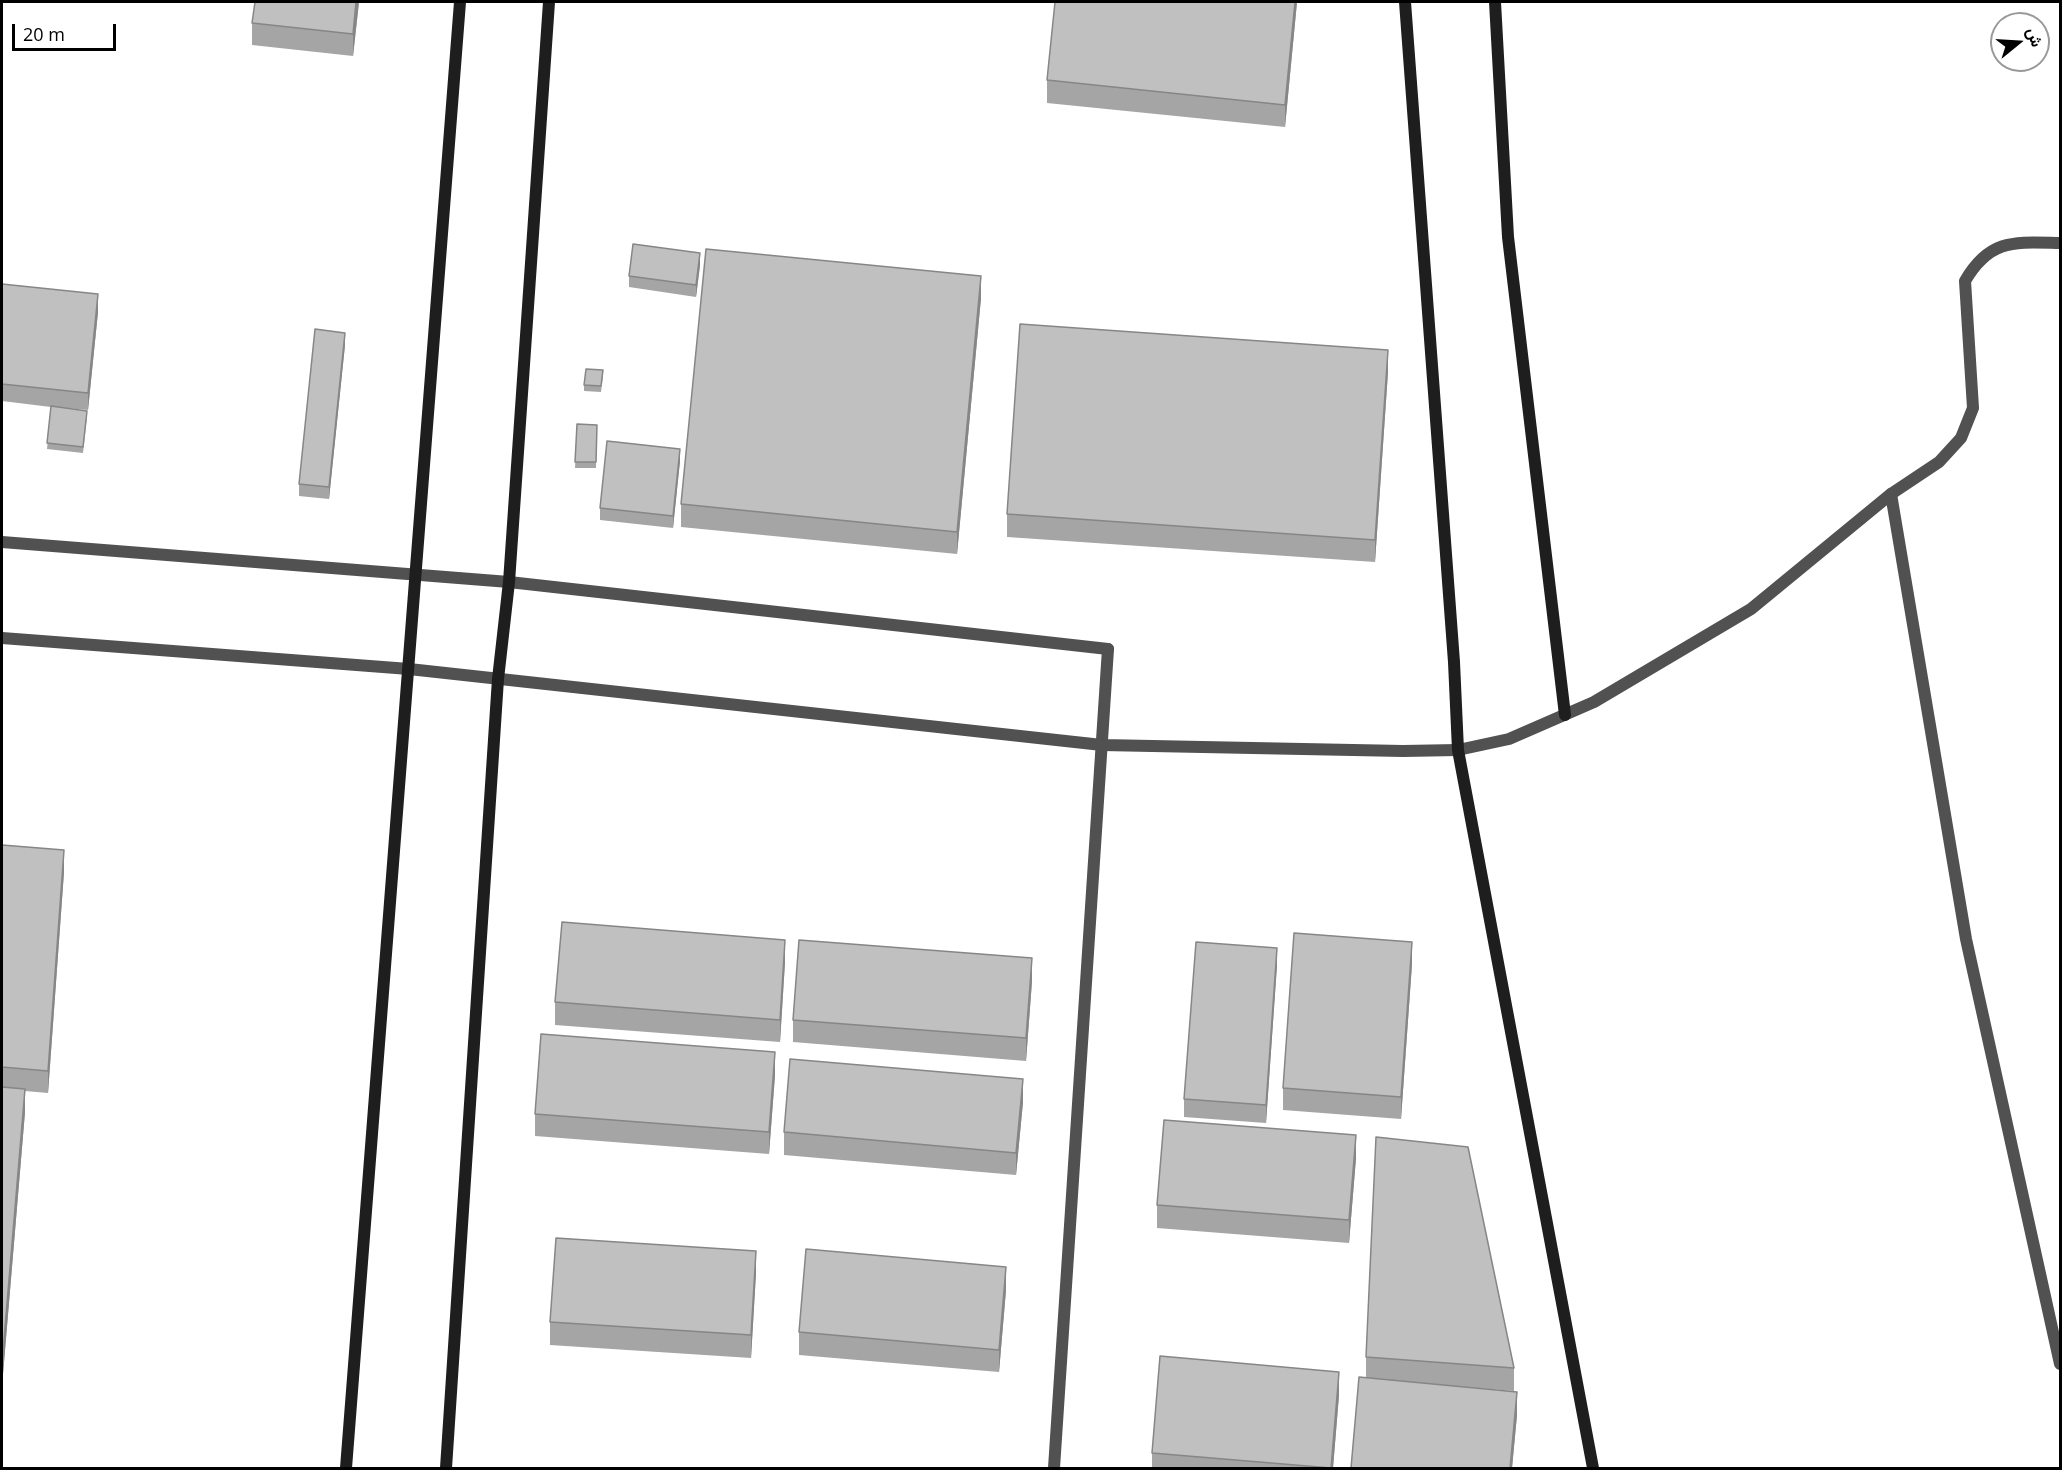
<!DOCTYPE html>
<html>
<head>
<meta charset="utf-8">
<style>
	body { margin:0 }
	#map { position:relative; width:2062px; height:1470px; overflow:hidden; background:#fff; font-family:"Open Sans",Vazirmatn,sans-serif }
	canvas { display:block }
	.frame { position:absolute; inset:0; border:3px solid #000; pointer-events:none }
	.north { position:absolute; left:1990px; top:12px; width:60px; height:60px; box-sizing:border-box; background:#fff; border:2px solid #999; border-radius:50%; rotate:72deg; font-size:16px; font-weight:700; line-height:24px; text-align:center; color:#000 }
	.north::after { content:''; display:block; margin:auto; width:21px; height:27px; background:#000; clip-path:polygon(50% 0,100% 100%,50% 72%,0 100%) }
	.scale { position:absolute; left:12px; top:24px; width:104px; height:27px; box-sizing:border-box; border:3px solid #000; border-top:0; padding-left:8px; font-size:18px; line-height:21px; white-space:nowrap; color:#000; -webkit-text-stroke:4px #fff; paint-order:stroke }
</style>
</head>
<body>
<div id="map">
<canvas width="2062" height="1470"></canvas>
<div class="frame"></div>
<div class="north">ش</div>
<div class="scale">20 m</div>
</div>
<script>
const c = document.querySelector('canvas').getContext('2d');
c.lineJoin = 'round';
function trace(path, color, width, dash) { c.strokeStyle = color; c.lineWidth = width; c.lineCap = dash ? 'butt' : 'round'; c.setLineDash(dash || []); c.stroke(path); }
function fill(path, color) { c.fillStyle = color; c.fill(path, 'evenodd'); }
const lane = new Path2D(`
	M1891,494l75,445 94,425
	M1054,1468l54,-819`);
const street = new Path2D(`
	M2,542l507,40 599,67
	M2,638l407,31 693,76 301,6 55,-1 51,-11 85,-37 157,-93 140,-115 48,-32 22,-24 12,-30 -8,-127c25,-43 50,-39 95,-38`);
const secondary = new Path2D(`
	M1405,2l49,660 4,88 135,718
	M1495,2l13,235 57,478
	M346,1468l114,-1466
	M446,1468l52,-789 11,-97 40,-580`);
const wall = new Path2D(`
	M255,2h104l-6,54 -101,-11v-22z
	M1297,2l-12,125 -238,-24v-23z
	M700,265l-4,32 -67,-10v-11z
	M2,284l96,28 -10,98 -33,-3 32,10 -4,36 -36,-4 4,-42 -49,-6z
	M981,298l-24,256 -276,-27v-23z
	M345,345l-16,154 -30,-3v-12z
	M1388,372l-13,190 -368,-25v-23z
	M603,376l-2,16 -17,-1v-6z
	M577,424l20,1 -1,43h-21z
	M680,461l-7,67 -73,-8v-12z
	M2,845l62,27 -16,221 -23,-2v21l-23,274z
	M785,962l-5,80 -225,-17v-23z
	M1412,964l-11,155 -118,-9v-22z
	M1277,965l-11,158 -82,-6v-18z
	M1032,981l-6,80 -233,-19v-22z
	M775,1075l-6,79 -234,-18v-22z
	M1023,1102l-7,73 -232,-20v-23z
	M1356,1158l-7,85 -192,-15v-23z
	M756,1273l-5,85 -201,-13v-23z
	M1006,1290l-7,82 -200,-17v-23z
	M1366,1357l148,11v23l-87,-7 90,31 -5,53h-161l15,-90z
	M1339,1395l-6,73h-181v-15z`);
const shadedWall = new Path2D(`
	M356,2h3l-6,54v-22z
	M1295,2h2l-12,125v-22z
	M700,253v12l-4,32v-12z
	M981,276v22l-24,256v-22z
	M98,294v18l-10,98v-17z
	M345,333v12l-16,154v-12z
	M1388,350v22l-13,190v-22z
	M680,449v12l-7,67v-12z
	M64,850v22l-16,221v-22z
	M785,940v22l-5,80v-22z
	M1412,942v22l-11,155v-22z
	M1277,948v17l-11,158v-18z
	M1032,958v23l-6,80v-23z
	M775,1052v23l-6,79v-22z
	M1023,1079v23l-7,73v-22z
	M25,1089v23l-23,274v-23z
	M1356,1135v23l-7,85v-23z
	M756,1251v22l-5,85v-23z
	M1006,1267v23l-7,82v-22z
	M1339,1372v23l-6,73h-2z
	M1517,1392v23l-5,53h-2z`);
const building = new Path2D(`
	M255,2h101l-3,32 -101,-11z
	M1055,2h240l-10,103 -238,-25z
	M633,244l67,9 -4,32 -67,-9z
	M706,249l275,27 -24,256 -276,-28z
	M2,284l96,10 -10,99 -86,-9z
	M1020,324l368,26 -13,190 -368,-26z
	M315,329l30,4 -16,154 -30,-3z
	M586,369l17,1 -2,16 -17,-1z
	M51,406l36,5 -4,36 -36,-4z
	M577,424l20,1 -1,37h-21z
	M607,441l73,8 -7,67 -73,-8z
	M2,845l62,5 -16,221 -46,-4z
	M562,922l223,18 -5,80 -225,-18z
	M1294,933l118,9 -11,155 -118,-9z
	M799,940l233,18 -6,80 -233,-18z
	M1196,942l81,6 -11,157 -82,-6z
	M541,1034l234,18 -6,80 -234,-18z
	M790,1059l233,20 -7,74 -232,-21z
	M2,1087l23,2 -23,274z
	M1164,1120l192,15 -7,85 -192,-15z
	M1376,1137l92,10 46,221 -148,-11z
	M556,1238l200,13 -5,84 -201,-13z
	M806,1249l200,18 -7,83 -200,-18z
	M1160,1356l179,16 -8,96 -179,-15z
	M1359,1377l158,15 -7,76h-159z`);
trace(lane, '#515151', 12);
trace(street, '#515151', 12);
trace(secondary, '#1e1e1e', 12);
fill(wall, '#a5a5a5');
fill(shadedWall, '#868686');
fill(building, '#c0c0c0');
trace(building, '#868686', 1.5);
</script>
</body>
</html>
